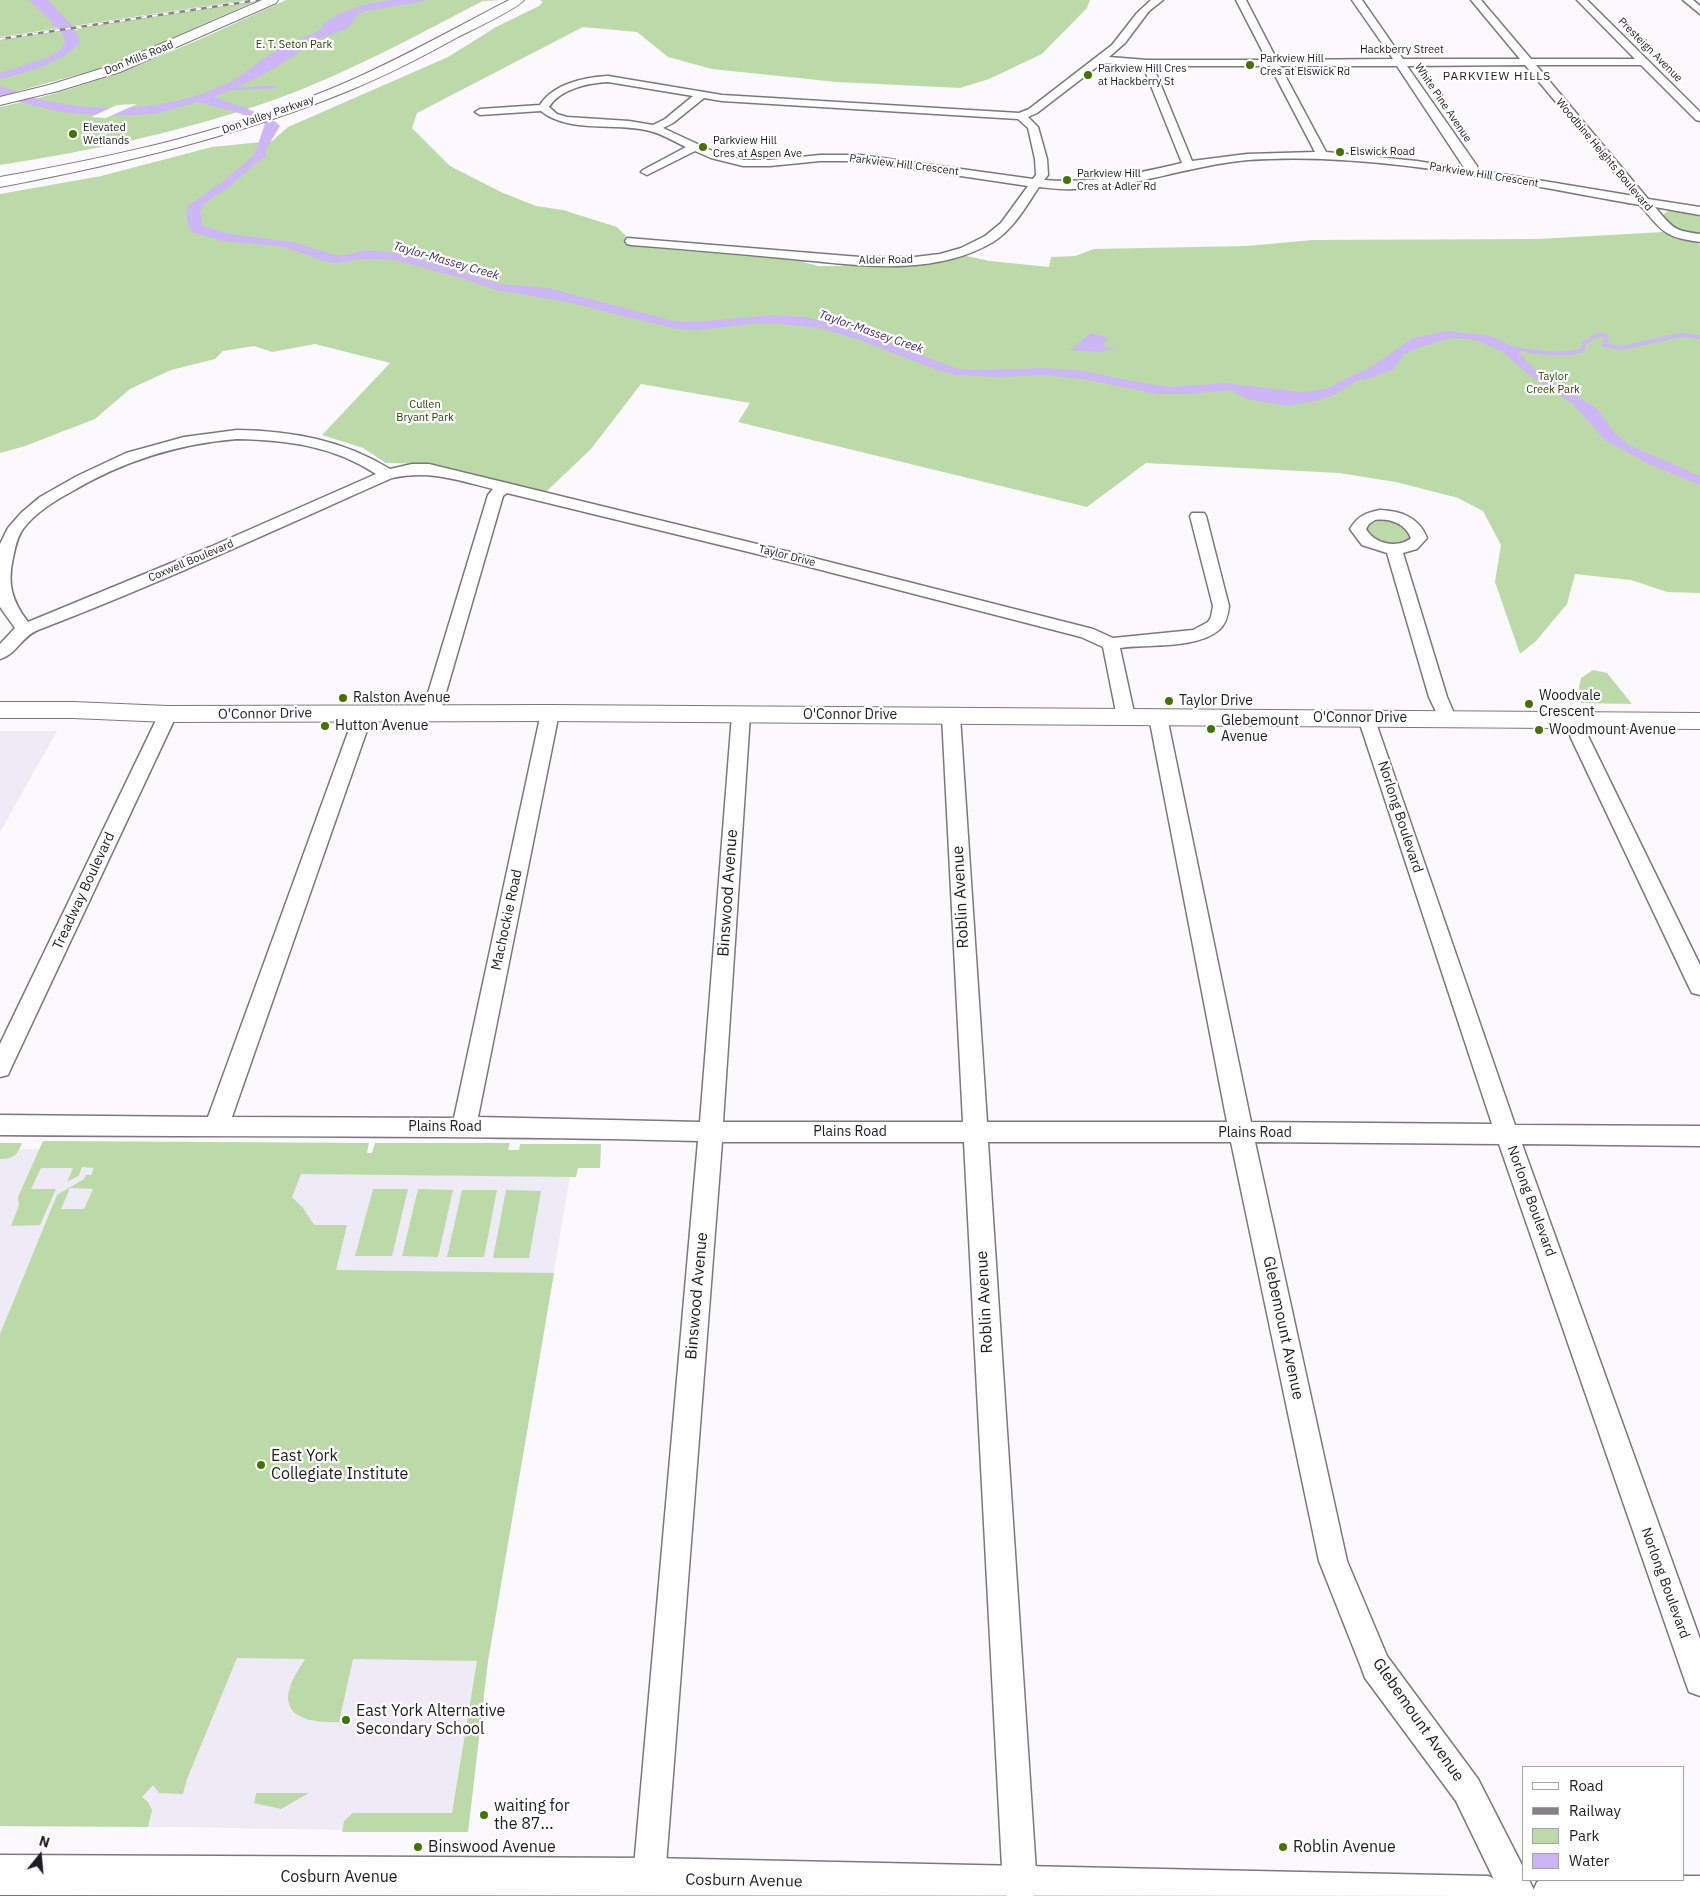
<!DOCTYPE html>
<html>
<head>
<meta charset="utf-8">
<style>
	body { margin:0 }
	#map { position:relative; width:1700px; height:1896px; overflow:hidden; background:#fbf9fe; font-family:"IBM Plex Sans",sans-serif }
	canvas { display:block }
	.legend { position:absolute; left:1522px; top:1766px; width:162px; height:115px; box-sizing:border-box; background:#fff; border:1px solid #a5a4a5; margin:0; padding:6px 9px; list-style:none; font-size:15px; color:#1d1c1e }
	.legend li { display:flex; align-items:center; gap:10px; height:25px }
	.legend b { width:25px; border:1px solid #a5a4a5 }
	.north { position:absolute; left:15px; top:1831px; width:50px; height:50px; -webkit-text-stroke:4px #fff; paint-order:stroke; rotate:17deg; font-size:14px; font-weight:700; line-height:20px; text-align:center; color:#1d1c1e }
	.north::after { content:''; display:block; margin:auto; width:18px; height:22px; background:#1d1c1e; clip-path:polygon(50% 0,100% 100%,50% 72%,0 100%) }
</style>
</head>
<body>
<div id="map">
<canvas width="1700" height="1896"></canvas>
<ul class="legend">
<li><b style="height:6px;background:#fff"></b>Road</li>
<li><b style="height:6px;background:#848286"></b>Railway</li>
<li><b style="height:14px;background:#bcdaa7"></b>Park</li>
<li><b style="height:14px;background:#cdb6f6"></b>Water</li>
</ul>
<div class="north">N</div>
</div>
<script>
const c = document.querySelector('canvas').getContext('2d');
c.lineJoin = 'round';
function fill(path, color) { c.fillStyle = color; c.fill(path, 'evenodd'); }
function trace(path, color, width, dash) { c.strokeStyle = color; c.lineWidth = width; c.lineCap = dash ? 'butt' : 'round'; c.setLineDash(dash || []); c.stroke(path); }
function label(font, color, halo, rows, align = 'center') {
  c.font = font + ' "IBM Plex Sans",sans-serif'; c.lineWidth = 4.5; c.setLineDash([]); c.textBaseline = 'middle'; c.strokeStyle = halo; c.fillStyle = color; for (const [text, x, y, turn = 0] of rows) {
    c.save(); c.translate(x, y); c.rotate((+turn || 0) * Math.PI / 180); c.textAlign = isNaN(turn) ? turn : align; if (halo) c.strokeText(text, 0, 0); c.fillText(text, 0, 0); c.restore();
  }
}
const built = new Path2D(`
	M0,731h57l-57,101z
	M0,1149l366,4 208,-1 -86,509 -20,171 -294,-5 -174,-1z`);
const green = new Path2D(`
	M0,0h246l-246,37z
	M286,0h215l-18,1c-70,36 -140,75 -215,101 -87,30 -177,49 -268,63v-58c102,-21 192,-64 286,-107z
	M540,0h550l-3,8 -45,46 -53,25 -29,9 -123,-6 -125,-13 -44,-12 -31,-25 -54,-5 -166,86 -5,15 38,38 51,26 35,14 27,4 54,17 9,9 -3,6 169,17 26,7h58l86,-11 28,6 59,6 2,-10 24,-1 19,-7 152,-3 67,-6 225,-1 125,-7c11,5 29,6 37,13v348l-33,-1 -36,-12 -56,-6 -8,30 -31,37 -16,13 -25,-72 6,-37 -18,-34 -25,-13 -62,-16 -57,-9 -193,-10 -59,44 -349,-85 12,-19 -109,-19 -50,65 -45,43 -110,-28 -50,-1 -23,-15 -41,-13 68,-72 -75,-19 -43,8 -18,-6 -31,5 -8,8 -44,11 -41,19 -35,30 -70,27 -25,7v-259l101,-18 111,-29 60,-6 16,-14 160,-70 48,-30 43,-21 4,-4z
	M256,1l-150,66 -106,29v-56l60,-9 1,3 26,-7z
	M1669,210l31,5v19c-17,0 -27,-6 -37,-19z
	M1379,521c17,-1 25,2 33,17l-2,3c-5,1 -11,4 -17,4 -10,0 -30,-7 -25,-20z
	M1593,670l14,3 25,31 -51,-1 -2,-16 2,-9z
	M43,1141l326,2 -2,10h5l3,-10h135l-2,7h11l1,-6h81l-1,24h-22l-2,9 -275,-3 -9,23 11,11 11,17h33l-11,45 218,3 -66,388 -20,171h-126l2,-11 9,-8h99l25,-152 -124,-2 -14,63c-22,1 -60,-2 -49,-35 3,-10 10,-19 15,-28l-68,-1 -50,121 -4,15 -24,-1 -6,-8 -11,12 6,5 4,8 -4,17 -148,-1v-492l57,-139 27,-16 2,-4h5l3,-7 -12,-1 -3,8h1l-13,7 6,-14h-32l-10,21h25l-16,36 -29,1 8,-21 -1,-8zM70,1188l23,1 -9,20h-23z
	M0,1143h22c-5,12 -8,16 -22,16z
	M373,1189h35l-16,67h-37z
	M418,1189l35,1 -15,67 -36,-1z
	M462,1190h35l-13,67h-37z
	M506,1190l35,1 -12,67h-36z
	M256,1793h53l-28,16 -27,-6z`);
const water = new Path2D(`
	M29,0h19l27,29 5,14c-21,21 -52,29 -80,36v-6l49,-16 13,-9 3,-8 -7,-12 -7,-3 1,-3z
	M390,0h39l-67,12c-9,5 -10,14 -18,18 -9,4 -18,5 -26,10 -34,23 -67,44 -105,57l33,11 30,14 4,4 -15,25 2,6 -6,2 -32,28 -24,16 -5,9 3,14 28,8 61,8 43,13h11l20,-5 22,2 25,5 87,27 48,4 126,33 20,1 79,-7 33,2 53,14 96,37 16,2 75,-2 39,3 35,8 49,8 56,-4 75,9 21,-2 10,-3 12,-7 26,-12 44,-30 34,-7 43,5 22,10 20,4 3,3 -15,-2 -1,2 15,16 63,40 17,23 13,12 73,32v9l-51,-21 -43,-23 -33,-37 -45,-30 -27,-23 -20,-9 -12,-3 -18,-1 -31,9 -16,7 -11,16 -29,10h-6l-24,15 -15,5 -31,6 -41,-7 -17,-9 -43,4h-30l-69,-14 -40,-5 -50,2 -42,-2 -19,-5 -78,-30 -39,-12 -40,-4h-30l-52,6 -21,-1 -115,-28 -66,-11 -31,-11 -70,-19 -33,-1 -25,4 -11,-1 -41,-15 -62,-6 -31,-9 -4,-7 -2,-10 3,-10 32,-22 31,-26 5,-9 8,-25 -29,-11 -38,-10 -44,12 -43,2 -51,-4 -60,-15v-11c13,3 26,10 39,13 62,15 131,12 189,-16 14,-7 27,-19 41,-28 14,-9 31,-16 47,-23 8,-4 6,-8 13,-12 19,-12 39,-17 61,-20z
	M1091,333l18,5 -6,6 2,3 11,1 -16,4 -30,-2z`);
const pier = new Path2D(`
	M137,104l-31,14 -15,-1 26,-12z`);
const streamFar1 = new Path2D(`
	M230,89l45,-2`);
const stream = new Path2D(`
	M1528,351c18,2 38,5 55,-1l1,-7 16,-9 7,3 -3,8 18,3 58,-13 20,2`);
const minor = new Path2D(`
	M1151,0h12l-14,11 -24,32 -16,14 38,3h120l-31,-60h10l31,60 116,-1 -41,-59h10l41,59h117l-49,-59h10l50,59h104l-58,-59h10l113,112v9l-4,-1 -55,-55h-105l112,134 52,8v8l-45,-8c17,20 18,24 45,27v8c-36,-5 -37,-10 -60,-37 -127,-22 -263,-54 -392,-45 -59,5 -116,29 -175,29 -11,1 -23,-1 -34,-2 -13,19 -25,42 -46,55 -63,37 -142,22 -211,16 -50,-5 -101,-9 -151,-13l-4,-1 -2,-3 2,-3 233,19h55l25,-3 21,-6 24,-12 16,-13 27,-37 -168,-25h-40l-50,5h-27l-32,-8 -16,-7 -48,24 -6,-3 2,-2 43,-23c-11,-5 -24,-13 -36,-16 -34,-9 -81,3 -109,-20l-61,4 -5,-3 5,-3 60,-4c13,-21 45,-28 68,-29l114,19 297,18 10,-4 83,-64 25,-32zM1102,63l41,3 39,97c-48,11 -89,21 -138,17l4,-5 -1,-16 -9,-32 -10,-10 9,-4zM1525,65l109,131 -157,-26v-4l-70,-100zM1153,66h117l45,86 -68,2 -55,7zM1280,66h117l68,103 -48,-8 -91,-9zM608,82l85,14 -28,23 -12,6 -24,-4 -62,-4 -10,-3 -8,-7c11,-18 39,-24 59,-25zM704,98l18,3 296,18 10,9 7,31 1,16 -3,4 -173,-24h-40l-50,5h-27l-24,-6 -56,-26 10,-5z
	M1683,0h10l7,6v8z
	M237,430c56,1 105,10 153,39l22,-5h17l373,91 291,74 20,9 80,-8 15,-8 3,-5 2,-11 -23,-90 2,-3h12l2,3 23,90c-1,9 -3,18 -10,24 -21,19 -72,14 -99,18l15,69 -3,4 -6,2 -6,-2 -3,-4 -14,-70 -22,-10 -283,-73 -291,-71 -4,3 -63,217 -3,4 -6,2 -6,-2 -3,-4 66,-218 5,-6c-37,-9 -62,-19 -101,-11 -117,52 -234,106 -354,152 -16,6 -22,25 -38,29v-15l15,-16 -15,-21v-63l8,-16 13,-15 19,-16 37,-21 49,-23 58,-16zM237,439c51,1 96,7 139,35l-166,73 -182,75c-16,-21 -21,-38 -15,-64 2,-10 4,-21 10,-29 12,-16 31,-28 48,-37 52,-31 106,-48 166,-53z
	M1380,510c21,1 39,7 47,28l-10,11 -14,4 44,144 9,21 -3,4 -6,2 -6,-2 -12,-25 -42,-144 -25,-8 -12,-16c8,-13 15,-16 30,-19zM1375,520c14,-2 30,3 36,18 -13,11 -37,6 -45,-9l3,-5z
	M364,707l6,2 3,4 -141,404 222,1 87,-405 3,-4 6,-2 6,2 3,4 -81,404 222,5 32,-407 3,-4 6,-2 6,2 3,4 -27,407h240l-21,-406 3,-4 6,-2 6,2 3,4 27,406h240l-78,-405 3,-4 6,-2 6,2 3,4 84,405 241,2 -134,-406 3,-4 6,-2 6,2 142,411 185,1v20l-178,-2 178,495v57l-11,-4 -4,-11 -186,-537 -244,-2 92,419 40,95 91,123 46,90v11h5l8,16h-35l-46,-95 -91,-123 -4,-11 -42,-106 -88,-419h-243l49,745 -4,9h-26l-4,-9 -39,-745h-242l-57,736 -4,12 -12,4 -12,-4 -4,-12 65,-737c-232,-6 -465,-4 -698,-6v-20l208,2 147,-404 3,-4z
	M168,708l6,2 3,4 -166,354 -3,7 -8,2v-33l159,-330 3,-4z
	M1574,713l6,2 9,23 111,227v30l-8,-2 -3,-6 -118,-249 -6,-19 3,-4z`);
const tertiary = new Path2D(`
	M0,1855l649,3 839,18 14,6 6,14 -1508,-1z
	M1684,1876h16v20h-169l6,-14 4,-2h143z`);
const secondary = new Path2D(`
	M262,0h16l-2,3 -156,69 -62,19 -58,14v-8l49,-12 61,-19z
	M0,702h73l95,4 382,-1 1150,8v16l-1150,-8 -382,1 -95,-4h-73z`);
const motorway = new Path2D(`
	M509,0h15c-7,9 -52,30 -66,37 -34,19 -69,37 -105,52 -113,47 -232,75 -353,98v-10c118,-21 236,-47 347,-95 55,-24 108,-54 162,-82z`);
const rail = new Path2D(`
	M0,39l258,-39`);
const markers = [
	[1250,65,5,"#427500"],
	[1088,75,5,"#427500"],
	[73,134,5,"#427500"],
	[703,147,5,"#427500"],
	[1340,152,5,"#427500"],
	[1067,180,5,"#427500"],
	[343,698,5,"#427500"],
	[1169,701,5,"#427500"],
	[1529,704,5,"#427500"],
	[325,726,5,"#427500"],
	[1211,729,5,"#427500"],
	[1539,730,5,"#427500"],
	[261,1465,5,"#427500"],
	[346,1720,5,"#427500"],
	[484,1815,5,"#427500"],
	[418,1847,5,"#427500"],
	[1283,1847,5,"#427500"]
];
const farParknames = [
	["E. T. Seton Park",294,45],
	["Taylor",1553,377],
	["Creek Park",1553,390],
	["Cullen",425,405],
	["Bryant Park",425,418]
];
const farStreetnames = [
	["Hackberry Street",1402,50],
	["Presteign Avenue",1650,50,45],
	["Don Mills Road",139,58,-22],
	["White Pine Avenue",1443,103,56],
	["Don Valley Parkway",268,115,-19],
	["Woodbine Heights Boulevard",1604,155,50],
	["Parkview Hill Crescent",904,165,7],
	["Parkview Hill Crescent",1484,175,9],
	["Alder Road",886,260,-1],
	["Taylor Drive",787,556,14],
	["Coxwell Boulevard",191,561,-23]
];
const farPoinames = [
	["Parkview Hill",1260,59],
	["Cres at Elswick Rd",1260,72],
	["Parkview Hill Cres",1098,69],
	["at Hackberry St",1098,82],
	["Elevated",83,128],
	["Wetlands",83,141],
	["Parkview Hill",713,141],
	["Cres at Aspen Ave",713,154],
	["Elswick Road",1350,152],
	["Parkview Hill",1077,174],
	["Cres at Adler Rd",1077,187]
];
const farNeighbourhoodnames = [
	["PARKVIEW HILLS",1497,77]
];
const farWaternames = [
	["Taylor-Massey Creek",446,261,16],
	["Taylor-Massey Creek",871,332,19]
];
const poiNames = [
	["Woodvale",1539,696],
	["Crescent",1539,712],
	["Ralston Avenue",353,698],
	["Taylor Drive",1179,701],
	["Glebemount",1221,721],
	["Avenue",1221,737],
	["Hutton Avenue",335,726],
	["Woodmount Avenue",1549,730]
];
const streetNames = [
	["O'Connor Drive",265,714,-1],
	["O'Connor Drive",850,715],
	["O'Connor Drive",1360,718],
	["Norlong Boulevard",1400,817,72],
	["Treadway Boulevard",84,891,-65],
	["Machockie Road",507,920,-78],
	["Plains Road",445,1127],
	["Plains Road",850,1132],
	["Plains Road",1255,1133],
	["Norlong Boulevard",1531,1201,70],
	["Norlong Boulevard",1665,1583,70]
];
const nearStreetnames = [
	["Binswood Avenue",728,893,-86],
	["Roblin Avenue",961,897,-93],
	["Binswood Avenue",697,1296,-85],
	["Roblin Avenue",985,1302,-93],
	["Glebemount Avenue",1283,1328,78],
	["Glebemount Avenue",1418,1720,55],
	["Cosburn Avenue",339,1877],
	["Cosburn Avenue",744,1881,1]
];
const nearPoinames = [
	["East York",271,1456],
	["Collegiate Institute",271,1474],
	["East York Alternative",356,1711],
	["Secondary School",356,1729],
	["waiting for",494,1806],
	["the 87...",494,1824],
	["Binswood Avenue",428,1847],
	["Roblin Avenue",1293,1847]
];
fill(built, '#efebf6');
fill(green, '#bcdaa7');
fill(water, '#cdb6f6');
fill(pier, '#fbf9fe');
trace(streamFar1, '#cdb6f6', 2.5);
trace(stream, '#cdb6f6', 4);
trace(minor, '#7a787c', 3);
trace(tertiary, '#7a787c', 3);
trace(secondary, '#7a787c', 2);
trace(motorway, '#7a787c', 2);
fill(minor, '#fff');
fill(tertiary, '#fff');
fill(secondary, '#fff');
fill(motorway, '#fff');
trace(rail, '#848286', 2.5);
trace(rail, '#fff', 2, [5.5]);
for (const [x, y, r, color] of markers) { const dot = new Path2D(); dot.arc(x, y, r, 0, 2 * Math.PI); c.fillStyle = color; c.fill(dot); trace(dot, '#fff', 2); }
label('11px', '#254402', '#fff', farParknames);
label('11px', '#1d1c1e', '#fff', farStreetnames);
label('11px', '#1d1c1e', '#fff', farPoinames, 'left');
c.letterSpacing = '1px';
label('12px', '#1d1c1e', '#fff', farNeighbourhoodnames);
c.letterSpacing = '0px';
label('italic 12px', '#411f67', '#fff', farWaternames);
label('14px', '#1d1c1e', '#fff', poiNames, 'left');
label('14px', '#1d1c1e', '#fff', streetNames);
label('16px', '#1d1c1e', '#fff', nearStreetnames);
label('16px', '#1d1c1e', '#fff', nearPoinames, 'left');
</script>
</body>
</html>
